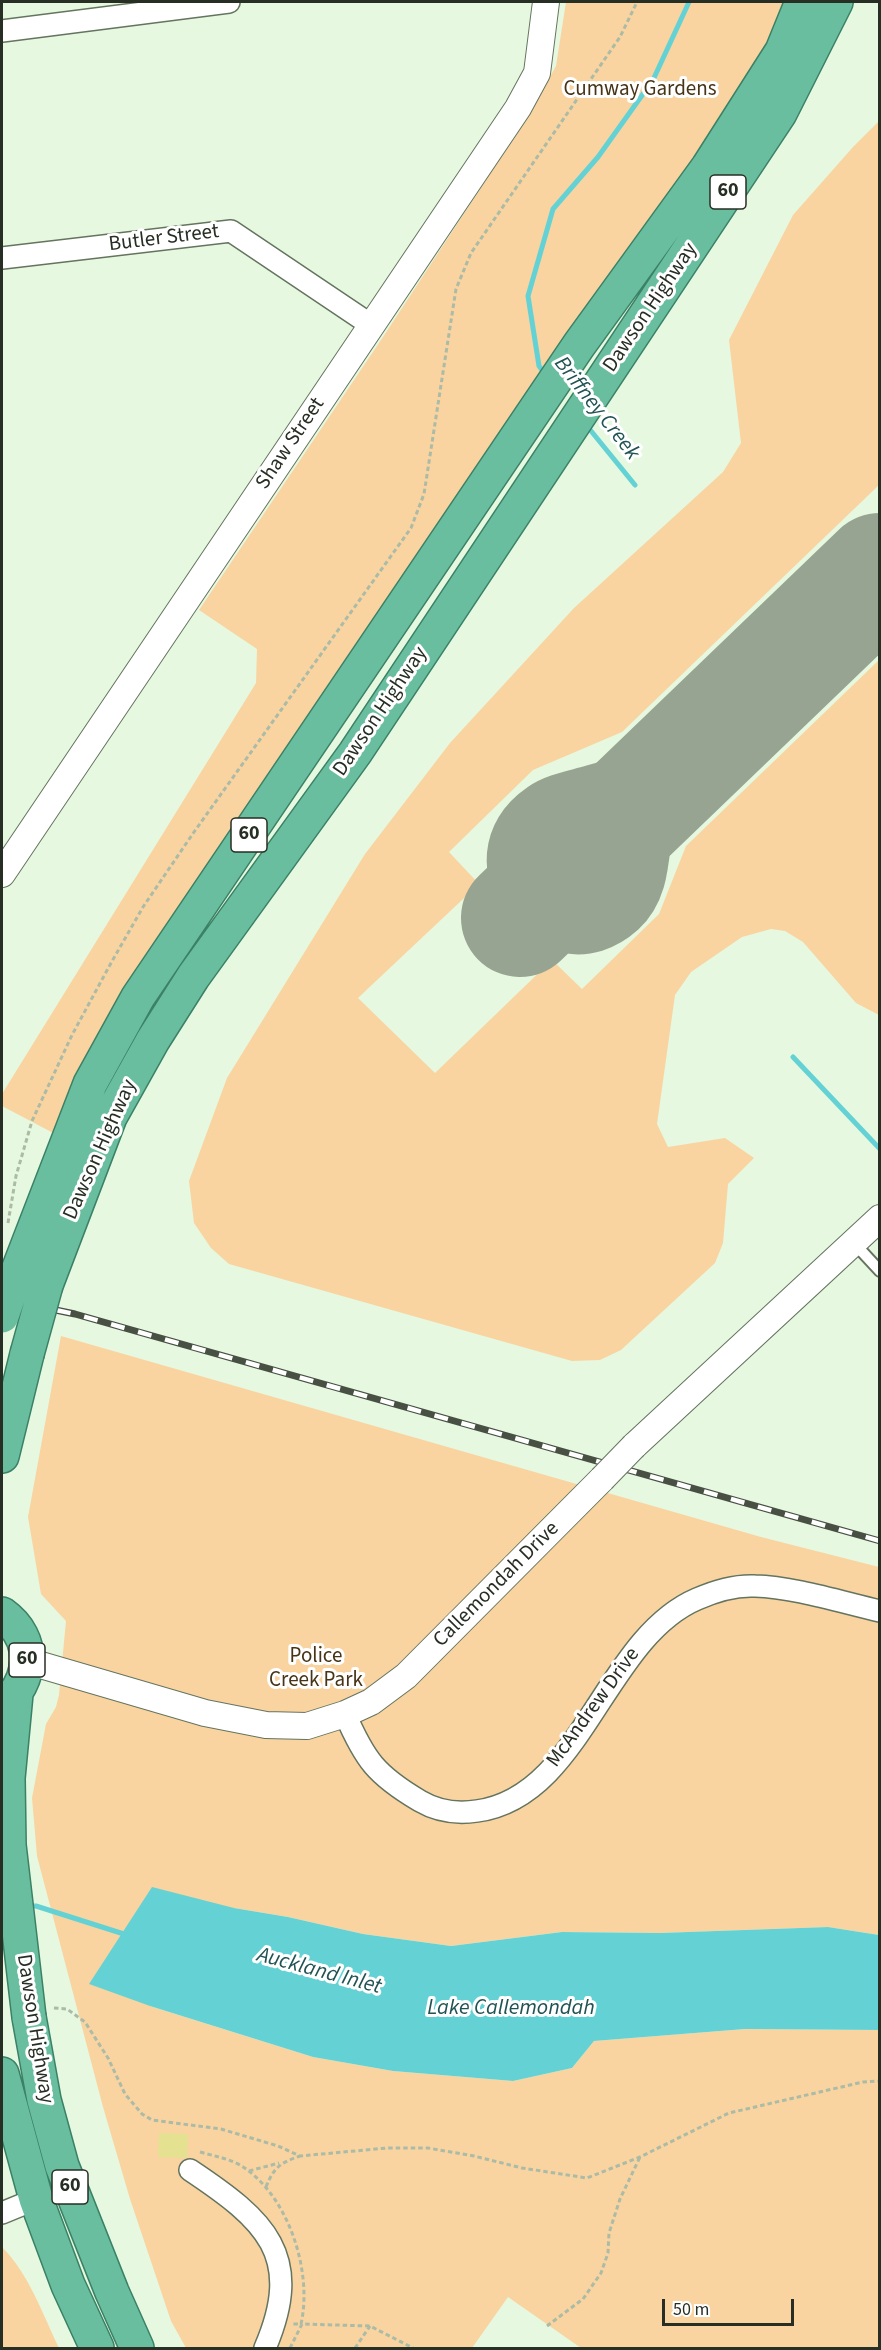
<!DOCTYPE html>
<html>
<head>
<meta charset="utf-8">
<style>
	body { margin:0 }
	#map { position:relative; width:881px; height:2350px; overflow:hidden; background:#e6f8df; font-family:"Source Sans 3",sans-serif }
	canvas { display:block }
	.frame { position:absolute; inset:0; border:3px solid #272e24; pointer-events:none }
	.scale { position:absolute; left:662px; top:2299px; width:132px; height:27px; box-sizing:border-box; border:3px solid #272e24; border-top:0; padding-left:8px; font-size:18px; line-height:21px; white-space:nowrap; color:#272e24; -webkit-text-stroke:4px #fff; paint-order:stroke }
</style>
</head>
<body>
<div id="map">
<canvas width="881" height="2350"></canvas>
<div class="frame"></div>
<div class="scale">50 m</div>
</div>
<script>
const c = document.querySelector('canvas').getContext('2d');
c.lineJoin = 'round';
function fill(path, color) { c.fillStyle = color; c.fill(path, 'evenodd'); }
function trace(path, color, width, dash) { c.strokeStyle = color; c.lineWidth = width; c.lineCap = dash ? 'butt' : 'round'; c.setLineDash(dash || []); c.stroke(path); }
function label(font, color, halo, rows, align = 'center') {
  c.font = font + ' "Source Sans 3",sans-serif'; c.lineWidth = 6; c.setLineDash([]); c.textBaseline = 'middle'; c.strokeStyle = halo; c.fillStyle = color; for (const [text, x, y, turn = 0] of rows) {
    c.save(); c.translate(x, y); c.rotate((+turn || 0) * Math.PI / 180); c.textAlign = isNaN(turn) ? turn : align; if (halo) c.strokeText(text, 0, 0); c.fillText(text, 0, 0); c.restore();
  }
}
const green = new Path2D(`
	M566,2h224l-15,33 -718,1100 -55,-29v-12l254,-411 1,-34 -58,-39 184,-273 143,-218 30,-53z
	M879,121v364l-257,247 -89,38 -84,82 30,32 -121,114 77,75 117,-113 30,29 77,-75 27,-68 193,-186v355l-23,-12 -53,-61 -18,-11 -14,-2 -29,8 -51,35 -16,23 -18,129 11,23 57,-9 29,20 -26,26 -5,59 -8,20 -94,87 -21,10 -28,1 -343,-97 -18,-16 -17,-25 -5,-42 38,-103 138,-224 85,-111 124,-135 149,-136 18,-29 -12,-103 64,-125 60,-68z
	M61,1336l700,201 118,30v368l-51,-8 -168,6 -98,-1 -111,14 -88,-12 -75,-17 -54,-9 -84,98 163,51 80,14 120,10 59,-13 22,-27 151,-12 134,1v318h-298l-73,-51 -36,51h-286l-15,-27 -41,-122 -27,-92 -66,-251 -5,-58 14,-74 10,-17 3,-12 7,-74 -25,-27 -13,-77z
	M2,2247c27,27 41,68 57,101h-57z`);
const water = new Path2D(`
	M152,1887l82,21 54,9 75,17 88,12 111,-14 98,1 168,-6 51,8v95l-134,-1 -151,12 -22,27 -59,13 -120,-10 -80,-14 -163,-51 -61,-22z`);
const stream = new Path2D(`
	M545,374l-6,-8 -11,-70 25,-87 45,-52 55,-77 36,-78
	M587,426l48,59
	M793,1057l87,92
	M27,1906h9l91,29`);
const taxiway = new Path2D(`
	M679,764c-29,9 -58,17 -87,25 -17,5 -37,8 -51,18 -78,53 11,168 81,105 38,-35 12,-97 47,-134l79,-79`);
const runway = new Path2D(`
	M520,918l360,-346`);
const building = new Path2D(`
	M159,2133l29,1 -1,24 -29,-1z`);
const path = new Path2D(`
	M8,1223l8,-47 16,-55 40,-86 39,-72 32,-56 51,-75 217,-304 13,-34 32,-205 15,-36 149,-216 17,-35
	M54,2008l13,1 18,13 23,36 17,36 17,20 10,6 69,9 57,17 22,10 87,-8h41l46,8 48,12 65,10 53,-21 89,-44 134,-31 17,-1
	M200,2152c14,4 27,6 40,13 48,29 73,106 61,159h-8
	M249,2171l30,-8
	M266,2187c8,-20 14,-24 34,-31
	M547,2326l36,-27 18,-26 7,-20 1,-20 11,-34 20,-42
	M290,2348l12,-24 68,2 43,22
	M355,2348l15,-22`);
const service = new Path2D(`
	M854,1243l26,28`);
const minor = new Path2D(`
	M2,31l227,-29
	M2,258l229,-27 140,94
	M345,1714c20,46 31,61 75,87 17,10 37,13 57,10 105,-14 127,-172 220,-212 18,-8 38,-14 58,-13 38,1 86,16 125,25
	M190,2170c75,50 115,85 75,178
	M2,2213l34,-14`);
const tertiary = new Path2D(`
	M2,874l516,-766 19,-35 9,-71
	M634,1446l246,-228
	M27,1661l178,52 61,12 41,1 38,-12 26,-12 35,-26 196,-197`);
const trunk = new Path2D(`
	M15,1278l75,-194 48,-87 441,-652 129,-178 74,-116 20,-49
	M46,1285l64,-168 43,-77 40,-63 162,-224 425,-640 56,-111
	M2,1456l25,-102
	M2,1614c35,25 31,67 0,93
	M9,1845l-1,-67 8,-84
	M29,2017l15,83 18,66 50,126 25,56
	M2,2074l34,125 32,86 29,63`);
const rail = new Path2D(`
	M2,1299l73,15 805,227`);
const tertiaryBridge = new Path2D(`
	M602,1479l32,-33`);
const trunkBridge = new Path2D(`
	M2,1316l13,-38
	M27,1354l19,-69
	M9,1845l20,172`);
const shields = [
	[728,192,36],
	[249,835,36],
	[27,1660,36],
	[70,2187,36]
];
const shieldNames = [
	["60",728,192],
	["60",249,835],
	["60",27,1660],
	["60",70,2187]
];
const parkNames = [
	["Cumway Gardens",640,90],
	["Police",316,1657],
	["Creek Park",316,1681]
];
const streetNames = [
	["Butler Street",164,239,-7],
	["Dawson Highway",651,308,-56],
	["Shaw Street",291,444,-56],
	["Dawson Highway",381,712,-56],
	["Dawson Highway",101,1150,-66],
	["Callemondah Drive",497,1585,-45],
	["McAndrew Drive",594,1708,-54],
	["Dawson Highway",34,2029,81]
];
const waterNames = [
	["Briffney Creek",596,409,52],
	["Auckland Inlet",319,1972,15],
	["Lake Callemondah",511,2009]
];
fill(green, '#f9d4a1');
fill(water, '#64d2d5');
trace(stream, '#64d2d5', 5);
trace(taxiway, '#97a492', 48);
trace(runway, '#97a492', 118);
fill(building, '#e4e191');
trace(service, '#64745e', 14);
trace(minor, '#64745e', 24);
trace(tertiary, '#64745e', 28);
trace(trunk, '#3a8166', 36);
trace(path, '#acbba6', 3, [4.5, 3]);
trace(service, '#fff', 10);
trace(minor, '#fff', 21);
trace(tertiary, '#fff', 26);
trace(trunk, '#6abea0', 33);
trace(rail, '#485044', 7);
trace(rail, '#fff', 4.5, [14]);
trace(tertiaryBridge, '#64745e', 28, []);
trace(trunkBridge, '#3a8166', 36, []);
trace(tertiaryBridge, '#fff', 26);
trace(trunkBridge, '#6abea0', 33);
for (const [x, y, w] of shields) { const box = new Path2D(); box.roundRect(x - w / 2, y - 17, w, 34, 4.5); c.fillStyle = '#fff'; c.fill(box); trace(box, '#272e24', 1.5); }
label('bold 20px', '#272e24', null, shieldNames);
label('21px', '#473416', '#fff', parkNames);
label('21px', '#272e24', '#fff', streetNames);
label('italic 22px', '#225354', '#fff', waterNames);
</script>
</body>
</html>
